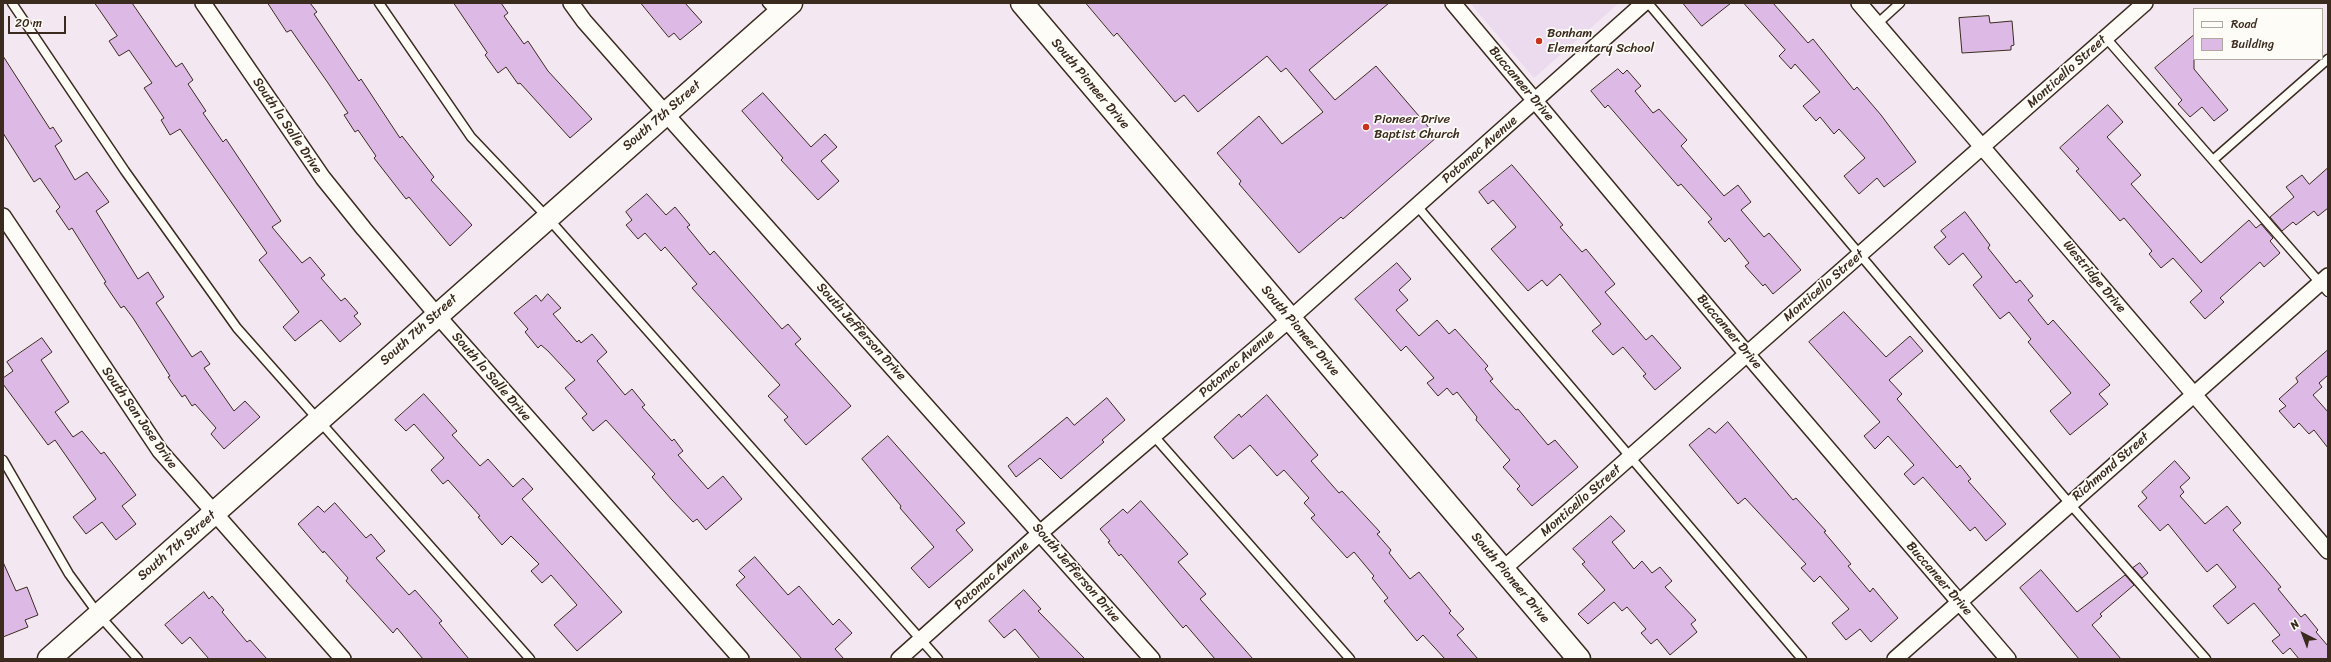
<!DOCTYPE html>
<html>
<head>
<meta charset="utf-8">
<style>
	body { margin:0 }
	#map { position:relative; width:2331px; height:662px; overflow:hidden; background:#f3e8f2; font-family:Sriracha,sans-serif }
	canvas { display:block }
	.frame { position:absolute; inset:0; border:4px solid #3b2a1e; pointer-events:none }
	.legend { position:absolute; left:2193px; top:8px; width:130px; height:52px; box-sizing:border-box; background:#fdfcf7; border:1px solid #afa8a0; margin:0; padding:5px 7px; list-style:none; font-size:12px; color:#3b2a1e }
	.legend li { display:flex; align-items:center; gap:8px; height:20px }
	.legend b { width:20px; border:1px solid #afa8a0 }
	.north { position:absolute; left:2283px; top:614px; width:40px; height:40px; -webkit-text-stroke:3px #fdfcf7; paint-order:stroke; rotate:318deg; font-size:11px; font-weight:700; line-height:16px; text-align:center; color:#3b2a1e }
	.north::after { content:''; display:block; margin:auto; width:14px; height:18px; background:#3b2a1e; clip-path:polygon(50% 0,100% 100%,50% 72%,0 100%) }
	.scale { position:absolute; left:8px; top:16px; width:58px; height:18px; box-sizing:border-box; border:2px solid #3b2a1e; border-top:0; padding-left:5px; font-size:12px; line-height:14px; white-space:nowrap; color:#3b2a1e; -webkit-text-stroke:3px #fdfcf7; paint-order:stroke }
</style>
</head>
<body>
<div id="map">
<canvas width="2331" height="662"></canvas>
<div class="frame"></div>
<ul class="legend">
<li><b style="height:5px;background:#fdfcf7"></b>Road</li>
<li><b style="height:11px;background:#ddbae5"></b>Building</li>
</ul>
<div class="north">N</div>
<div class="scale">20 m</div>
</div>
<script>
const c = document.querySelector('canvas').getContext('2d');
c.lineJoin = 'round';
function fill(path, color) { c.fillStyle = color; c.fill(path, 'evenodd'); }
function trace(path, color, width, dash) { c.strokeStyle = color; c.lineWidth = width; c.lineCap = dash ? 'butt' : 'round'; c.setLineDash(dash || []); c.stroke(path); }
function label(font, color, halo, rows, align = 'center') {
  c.font = font + ' Sriracha,sans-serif'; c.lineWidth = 3.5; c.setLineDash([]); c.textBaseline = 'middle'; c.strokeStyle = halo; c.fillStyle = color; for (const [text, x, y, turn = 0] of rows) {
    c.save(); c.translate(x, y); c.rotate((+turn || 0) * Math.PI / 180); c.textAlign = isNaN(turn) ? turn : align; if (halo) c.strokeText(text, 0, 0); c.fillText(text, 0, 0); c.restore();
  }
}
const built = new Path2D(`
	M1470,3h149l-85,75z`);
const building = new Path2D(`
	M95,3h37l44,64 6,-4 11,17 -5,4 18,27 -3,2 20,29 3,-3 55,82 -9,6 30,36 8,-6 15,18 -4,3 20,23 4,-3 13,15 -4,3 7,8 -21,18 -19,-22 -26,21 -12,-14 16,-15 -40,-52 8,-7 -87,-124 -10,6 -9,-15 3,-2 -20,-30 8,-5 -23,-33 -10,6 -10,-15 8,-5z
	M268,3h42l7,9 -3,2 45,67 2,-2 39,59 2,-2 32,41 -3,3 41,45 -22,21 -41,-49 -3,2 -32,-41 2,-2 -18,-26 -3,2 -11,-17 4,-2 -20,-30 -37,-53 -4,2z
	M454,3h47l7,10 -4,3 20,28 4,-3 20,30 44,48 -22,19 -50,-55 -2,1 -12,-17 -8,6 -13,-18 2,-2z
	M641,3h44l17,19 -22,18 -6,-7 -5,4z
	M1086,3h303l-80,67 26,30 41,-34 61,71 -94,82 -2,-2 -42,36 -60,-69 2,-3 -24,-28 42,-37 23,28 41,-32 -37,-44 -5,4 -14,-16 -69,56 -14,-17 -9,7 -58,-69 -3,3z
	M1683,3h48l-29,23z
	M1744,3h29l35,40 5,-4 41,51 3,-3 24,28 35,47 -32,25 -7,-9 -18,16 -15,-18 21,-18 -26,-29 -5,5 -14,-17 -4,4 -13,-15 17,-14 -25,-28 -4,5 -12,-13 6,-6z
	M1989,16l1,7 22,-2 2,24 -3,1v4l-49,3 -3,-35z
	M2194,35v34l34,41 -14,11 -12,-14 -12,10 -12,-13 4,-4 -27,-32z
	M3,56l47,73 3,-2 9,14 -7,5 20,34 12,-8 22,30 -13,9 42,68 10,-7 16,25 -8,6 36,54 9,-6 9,13 -6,4 30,43 11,-10 15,16 -36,32 -13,-15 5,-6 -21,-24 -3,2 -7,-11 -3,2 -14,-20 2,-1 -37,-58 -9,-12 -3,2 -17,-25 2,-1 -34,-54 -3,2 -13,-19 4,-4 -20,-29 -6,4 -31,-49z
	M1618,69l5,5 4,-4 14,16 -6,5 18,22 6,-4 28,31 -6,6 43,50 14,-11 13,17 -10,8 23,27 5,-4 32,37 -28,24 -8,-10 -2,2 -18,-20 4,-3 -20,-25 -4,4 -17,-20 4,-3 -31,-35 -3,2 -70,-81 -3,3 -14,-17z
	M763,93l48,54 14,-13 12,13 -16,14 18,20 -21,19 -37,-40 2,-2 -41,-47z
	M2108,105l15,17 -16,15 34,38 -10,9 70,79 48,-43 7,8 5,-4 12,14 -3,3 10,12 -16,14 -4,-5 -40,36 4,4 -19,17 -15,-17 12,-11 -29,-33 -12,10 -12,-14 3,-3 -28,-33 -4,3 -44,-50 3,-2 -19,-21z
	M1512,165l51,60 -3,2 22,25 4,-3 29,35 -10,8 41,48 6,-5 29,33 -26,22 -12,-14 3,-2 -23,-27 -10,8 -21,-24 9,-7 -41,-50 -13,12 -5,-6 -14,11 -37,-42 25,-22 -23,-27 -5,4 -9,-12z
	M2328,168v40l-10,8 -4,-5 -18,14 -3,-3 -11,9 -12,-14 24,-20 -8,-10 16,-12 7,9z
	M647,194l19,21 9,-8 15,18 -3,2 23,28 4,-4 68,78 6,-5 13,15 -6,5 56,62 -45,39 -22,-25 4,-3 -20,-21 12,-11 -88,-97 5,-4 -32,-37 -4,4 -16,-18 -7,6 -12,-14 6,-5 -6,-8z
	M1965,212l25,33 -2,3 28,35 4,-3 13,16 -5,4 20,25 5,-5 57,65 -11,9 9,10 -38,31 -20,-24 21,-18 -43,-51 3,-3 -22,-27 -9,7 -27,-34 9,-8 -19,-24 -14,12 -15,-18 12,-10 -5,-6z
	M1397,263l14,16 -12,11 9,10 -12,10 23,26 18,-16 12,14 6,-5 33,37 -3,3 8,10 -3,2 26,29 2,-1 30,36 7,-5 23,27 -46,39 -15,-17 3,-3 -17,-19 7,-7 -34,-40 1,-3 -20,-25 -4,3 -6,-7 -9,8 -11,-13 7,-5 -28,-32 -5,5 -46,-52z
	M548,294l13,14 -8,6 24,28 2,-2 2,3 11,-9 15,18 -10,9 28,34 7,-6 13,16 -3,2 30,34 2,-2 9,12 -5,4 30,34 15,-13 19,23 -36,31 -9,-11 -4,3 -21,-22 -20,-23 3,-3 -49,-54 -13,11 -11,-13 5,-4 -22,-26 10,-8 -27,-29 -7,-6 -3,3 -13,-16 3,-3 -14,-16 22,-18 5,6z
	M1844,312l42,45 24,-21 13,15 -34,29 13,14 -5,5 60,69 3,-3 11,14 -3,2 38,43 -20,17 -11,-14 -5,4 -47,-54 -9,8 -10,-11 10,-9 -26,-29 -13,13 -11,-13 16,-14 -71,-80z
	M42,338l10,14 -11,8 28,42 -14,10 18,25 9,-6 19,23 3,-2 32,43 -14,11 14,18 -20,16 -14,-18 -16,12 -13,-17 23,-18 -41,-59 -7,5 -45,-61v-6l10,-7 -6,-9z
	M2328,350v25l-9,8 3,4 -9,8 15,17v36l-14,-18 -5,4 -10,-11 -5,5 -15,-17 7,-5 -7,-7 19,-17 -2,-4z
	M424,394l33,37 -5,4 28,31 8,-7 25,28 10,-9 10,11 -11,10 100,113 -45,39 -23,-26 23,-20 -26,-30 -9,8 -11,-12 8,-7 -28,-28 -9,9 -24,-28 2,-1 -32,-36 -5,4 -12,-14 13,-12 -30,-34 -8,7 -11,-11z
	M1267,395l51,60 -7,6 28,32 3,-2 38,41 -3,2 14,16 -2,3 21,26 9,-7 32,39 -2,2 15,16 -7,6 21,24h-33l-22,-24 -6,6 -33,-40 4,-3 -16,-20 2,-2 -20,-24 -7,6 -36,-40 4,-3 -11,-12 5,-5 -25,-28 -7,6 -27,-31 -17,14 -19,-22 25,-23 2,3z
	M1107,398l18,22 -23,20 2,2 -43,37 -21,-21 -24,19 -8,-11 59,-49 7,8z
	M1728,422l65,78 3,-2 30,33 -2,1 27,32 -3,2 22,26 3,-4 25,30 -27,24 -11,-13 -14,11 -14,-17 17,-14 -29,-33 -6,6 -13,-14 5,-4 -61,-66 -7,6 -49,-59 20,-17 6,5z
	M888,436l77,87 -9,7 17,20 -44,38 -18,-20 23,-21 -34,-39 1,-2 -39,-47z
	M2175,461l15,17 -10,9 4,5 -4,4 25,28 22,-18 14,17 -8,7 48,57 -3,2 23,28 4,-3 13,16 -2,2 12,14v13h-29l-9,-11 -7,6 -11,-13 8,-6 -26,-32 -26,21 -15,-18 23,-19 -19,-23 -10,8 -39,-48 -8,7 -22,-25 9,-8 -5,-6z
	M1141,501l47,53 -10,8 28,32 -6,5 53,60h-38l-29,-34 -3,3 -62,-74 -2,2 -11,-14 2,-1 -10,-12 23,-20 4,4z
	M335,503l31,35 5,-4 14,17 -9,7 33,37 6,-5 27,31 -3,2 30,36h-46l-26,-31 -4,5 -47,-52 2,-3 -24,-27 -1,2 -25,-29 20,-18 6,6z
	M1611,516l14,15 -13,11 22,27 8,-8 10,12 8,-6 12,14 -7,6 31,33 -5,4 6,8 -27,23 -13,-16 -6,5 -10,-11 5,-4 -19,-22 -5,4 -8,-9 -26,22 -10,-10 27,-24 -23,-26 3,-2 -12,-13z
	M755,557l33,38 11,-9 34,39 6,-6 13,14 -17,16 9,10h-42l-66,-74 9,-8 -6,-6z
	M3,562l13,29 11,-4 11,28 -13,5 3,7 -25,10z
	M2140,563l8,10 -6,5 -9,-10z
	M2041,570l36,42 48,-37 9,10 -34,29 2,2 -10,9 29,34h-42l-59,-71z
	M1024,590l17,19 -3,2 47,48h-45l-25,-30 -11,9 -15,-17z
	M204,592l5,7 3,-3 12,14 -2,2 25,30 3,-2 17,19h-58l-19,-22 -8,7 -17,-19z`);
const lane = new Path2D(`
	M12,3l113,168 112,157 293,331
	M379,3l92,134 76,80 391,442
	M767,3l10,11
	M1648,3l422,501 136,155
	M1877,24l23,-21
	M2106,38l222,254
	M2213,160l115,-101
	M1417,206l385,453
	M1153,435l197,224
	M3,460l66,114 30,41 39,44`);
const street = new Path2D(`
	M203,3l120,175 41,51 73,86 304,344
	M571,3l13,18 81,92 487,546
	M1453,3l294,351 261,305
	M1859,3l469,548
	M3,216l157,235 183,208
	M1502,570l643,-567
	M899,659l141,-126 250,-214 354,-316
	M1895,659l433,-383`);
const secondary = new Path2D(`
	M1022,3l557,656
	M49,659l742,-656`);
const markers = [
	[1539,41,4,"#c8321e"],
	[1366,127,4,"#c8321e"]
];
const poiNames = [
	["Bonham",1547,34],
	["Elementary School",1547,49],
	["Pioneer Drive",1374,120],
	["Baptist Church",1374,135]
];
const streetNames = [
	["Monticello Street",2067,72,-42],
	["South Pioneer Drive",1090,84,50],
	["Buccaneer Drive",1521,84,50],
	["South 7th Street",662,116,-41],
	["South la Salle Drive",287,126,56],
	["Potomac Avenue",1480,150,-41],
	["Westridge Drive",2094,277,50],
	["Monticello Street",1824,286,-41],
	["South 7th Street",419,330,-42],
	["South Pioneer Drive",1300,331,50],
	["South Jefferson Drive",861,332,48],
	["Buccaneer Drive",1729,332,50],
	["Potomac Avenue",1237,364,-41],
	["South la Salle Drive",491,377,49],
	["South San Jose Drive",139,418,55],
	["Richmond Street",2111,467,-41],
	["Monticello Street",1581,501,-41],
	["South 7th Street",177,546,-41],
	["South Jefferson Drive",1076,573,49],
	["Potomac Avenue",992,576,-42],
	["South Pioneer Drive",1510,578,50],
	["Buccaneer Drive",1939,579,49]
];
fill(built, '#ecdaee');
fill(building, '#ddbae5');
trace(building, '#3b2a1e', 1);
trace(lane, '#3b2a1e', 11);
trace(street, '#3b2a1e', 18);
trace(secondary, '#3b2a1e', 25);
trace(lane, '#fdfcf7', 8);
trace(street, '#fdfcf7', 15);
trace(secondary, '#fdfcf7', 22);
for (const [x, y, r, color] of markers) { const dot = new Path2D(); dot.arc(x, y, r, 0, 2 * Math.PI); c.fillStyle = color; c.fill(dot); trace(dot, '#fdfcf7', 1.5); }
label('13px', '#3b2a1e', '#fdfcf7', poiNames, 'left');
label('13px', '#3b2a1e', '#fdfcf7', streetNames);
</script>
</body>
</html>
